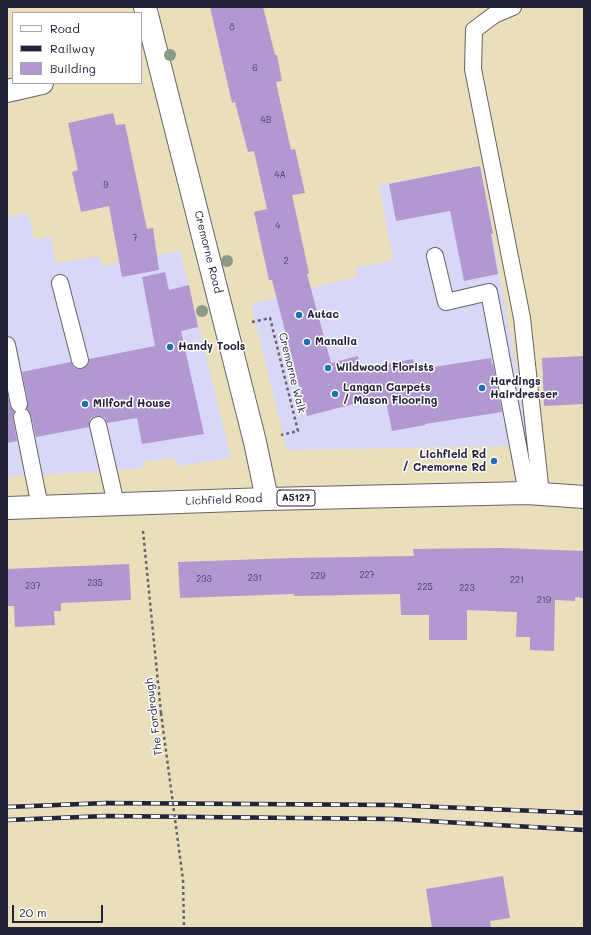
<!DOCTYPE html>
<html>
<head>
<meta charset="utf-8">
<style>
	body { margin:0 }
	#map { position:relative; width:591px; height:935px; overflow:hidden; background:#e9dfbb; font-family:Mali,sans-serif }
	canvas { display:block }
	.frame { position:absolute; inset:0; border:8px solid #22223b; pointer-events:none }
	.legend { position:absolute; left:12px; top:12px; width:130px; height:72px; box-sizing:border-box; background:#fff; border:1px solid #a7a7b1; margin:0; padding:5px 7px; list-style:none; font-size:12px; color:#22223b }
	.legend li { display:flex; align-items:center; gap:8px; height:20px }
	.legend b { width:20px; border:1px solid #a7a7b1 }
	.scale { position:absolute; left:12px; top:905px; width:91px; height:18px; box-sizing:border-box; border:2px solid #22223b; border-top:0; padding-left:5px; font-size:12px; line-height:14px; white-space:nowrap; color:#22223b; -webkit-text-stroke:3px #fff; paint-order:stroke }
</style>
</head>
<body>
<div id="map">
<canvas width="591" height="935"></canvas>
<div class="frame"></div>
<ul class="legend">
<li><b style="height:5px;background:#fff"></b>Road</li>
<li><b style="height:5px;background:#22223b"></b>Railway</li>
<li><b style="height:11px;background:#b198d0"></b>Building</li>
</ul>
<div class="scale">20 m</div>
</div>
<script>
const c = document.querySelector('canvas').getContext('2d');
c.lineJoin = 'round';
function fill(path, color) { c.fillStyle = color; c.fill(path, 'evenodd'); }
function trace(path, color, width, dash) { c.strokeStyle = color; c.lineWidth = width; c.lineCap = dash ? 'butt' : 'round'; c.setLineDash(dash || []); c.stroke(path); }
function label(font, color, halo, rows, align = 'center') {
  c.font = font + ' Mali,sans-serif'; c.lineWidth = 3; c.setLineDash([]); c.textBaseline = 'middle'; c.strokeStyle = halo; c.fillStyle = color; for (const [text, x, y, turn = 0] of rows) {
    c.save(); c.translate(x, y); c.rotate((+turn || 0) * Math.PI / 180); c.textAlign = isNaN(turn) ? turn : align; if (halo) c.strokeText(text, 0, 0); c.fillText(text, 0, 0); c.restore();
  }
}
const built = new Path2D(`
	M480,166l50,277 -20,3 -223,4 -36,-146 107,-28 -3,-8 38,-8 -14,-75z
	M28,213l6,26 17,-2 5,26 43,-7 3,10 78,-15 51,207 -53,8 -2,-8 -33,3v7l-136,9v-260z`);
const building = new Path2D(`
	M210,7h53l12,48h2l5,26 -6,1 15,68 4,-1 10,44 -13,2 17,78 -2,1 24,89 27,-7 3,13 52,-10 2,11 76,-12 1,6h1l9,48 -77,12v1l-33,6 -7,-35 -78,20 -35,-136h-3l-15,-68 13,-3 -13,-58 -6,1 -13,-50 -3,1z
	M113,113l3,12 9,-1 22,105 6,-1 6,42 -37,7 -13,-71 -28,6 -9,-40 6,-2 -10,-47z
	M480,166l13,68h-2l7,40 -34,7 -14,-70 -54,10 -7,-37z
	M165,272l4,18 20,-5 9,42 -17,4 23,103 -62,10 -5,-26 -30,5 -2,-5 -5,-2h-4l-5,2 -2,5v4l-53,10 -5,-22 -4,-6 1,-7 -6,-30 49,-10 3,5 4,2h4l5,-3 2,-7 66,-13 -13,-69z
	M584,356v48l-40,2 -2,-48z
	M7,393l3,13 4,6 -1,7 4,22 -10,2z
	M502,548l82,3v47l-9,-1v4l-20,-1 -1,51 -24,-1v-13h-14l1,-25 -50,-2v30h-38v-25h-28l-1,-21 -106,2v-2l-114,4 -2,-36 115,-4 121,-2 -1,-7z
	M129,564l2,36 -70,3v8h-7l1,14 -40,2 -1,-21h-7v-37z
	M503,876l7,42 -20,3 1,7h-59l-6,-39z`);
const path = new Path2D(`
	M252,322l18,-4 28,113 -17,4
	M143,531l18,182
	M183,880l1,48`);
const service = new Path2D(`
	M513,7l-19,8 -20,15 -1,39 49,249 19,176
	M435,256l11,46 43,-10 38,201
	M60,283l20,77
	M7,345l12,59
	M22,417l18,90
	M98,425l18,79`);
const minor = new Path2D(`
	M145,7l110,435 12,57
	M7,91l35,-8`);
const primary = new Path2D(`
	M7,508l260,-9 260,-6 57,4`);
const rail = new Path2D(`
	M7,807l100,-4 284,2 193,8
	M7,820l99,-4 286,3 192,11`);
const pathBridge = new Path2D(`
	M161,713l22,167`);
const trees = [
	[170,55],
	[227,261],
	[202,311]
];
const markers = [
	[299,315,4,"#1f6fb2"],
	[307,342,4,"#1f6fb2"],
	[170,347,4,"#1f6fb2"],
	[328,368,4,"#1f6fb2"],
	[482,388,4,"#1f6fb2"],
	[335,394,4,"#1f6fb2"],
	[85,404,4,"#1f6fb2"],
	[494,461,4,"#1f6fb2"]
];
const numberNames = [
	["8",232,27],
	["6",255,68],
	["4B",266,120],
	["4A",280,175],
	["9",106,185],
	["4",278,226],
	["7",135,238],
	["2",286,261],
	["227",367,575],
	["229",318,576],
	["231",255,578],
	["233",204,579],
	["221",517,580],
	["235",95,583],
	["237",33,586],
	["225",425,587],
	["223",467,588],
	["219",544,600]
];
const shields = [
	[296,498,38]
];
const shieldNames = [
	["A5127",296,498]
];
const streetNames = [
	["Cremorne Road",208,252,76],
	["Cremorne Walk",292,373,76],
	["Lichfield Road",224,500,-2],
	["The Fordrough",154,717,-97]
];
const poiNames = [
	["Autac",307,315],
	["Manalia",315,342],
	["Handy Tools",178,347],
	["Wildwood Florists",336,368],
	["Hardings",490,382],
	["Hairdresser",490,395],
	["Langan Carpets",343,388],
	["/ Mason Flooring",343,401],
	["Milford House",93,404],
	["Lichfield Rd",486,455,"right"],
	["/ Cremorne Rd",486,468,"right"]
];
fill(built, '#d8d7f8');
fill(building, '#b198d0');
trace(service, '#686468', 18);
trace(minor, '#686468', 24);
trace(primary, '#686468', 24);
trace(path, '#686468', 2.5, [3, 3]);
trace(service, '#fff', 16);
trace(minor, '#fff', 22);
trace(primary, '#fff', 22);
trace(rail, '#22223b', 4.5);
trace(rail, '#fff', 3, [9]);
trace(pathBridge, '#686468', 2.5, [3, 3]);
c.fillStyle = '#8c9986';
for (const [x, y] of trees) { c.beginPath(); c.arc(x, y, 6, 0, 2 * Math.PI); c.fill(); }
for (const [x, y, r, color] of markers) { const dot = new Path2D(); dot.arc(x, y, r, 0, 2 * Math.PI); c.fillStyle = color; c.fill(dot); trace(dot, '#fff', 1.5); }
label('9px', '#464060', null, numberNames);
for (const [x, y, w] of shields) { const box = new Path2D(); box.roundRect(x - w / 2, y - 8, w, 16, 3); c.fillStyle = '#fff'; c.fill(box); trace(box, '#22223b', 1); }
label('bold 10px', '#22223b', null, shieldNames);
label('11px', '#22223b', '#fff', streetNames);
label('bold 11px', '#22223b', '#fff', poiNames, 'left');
</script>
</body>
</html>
